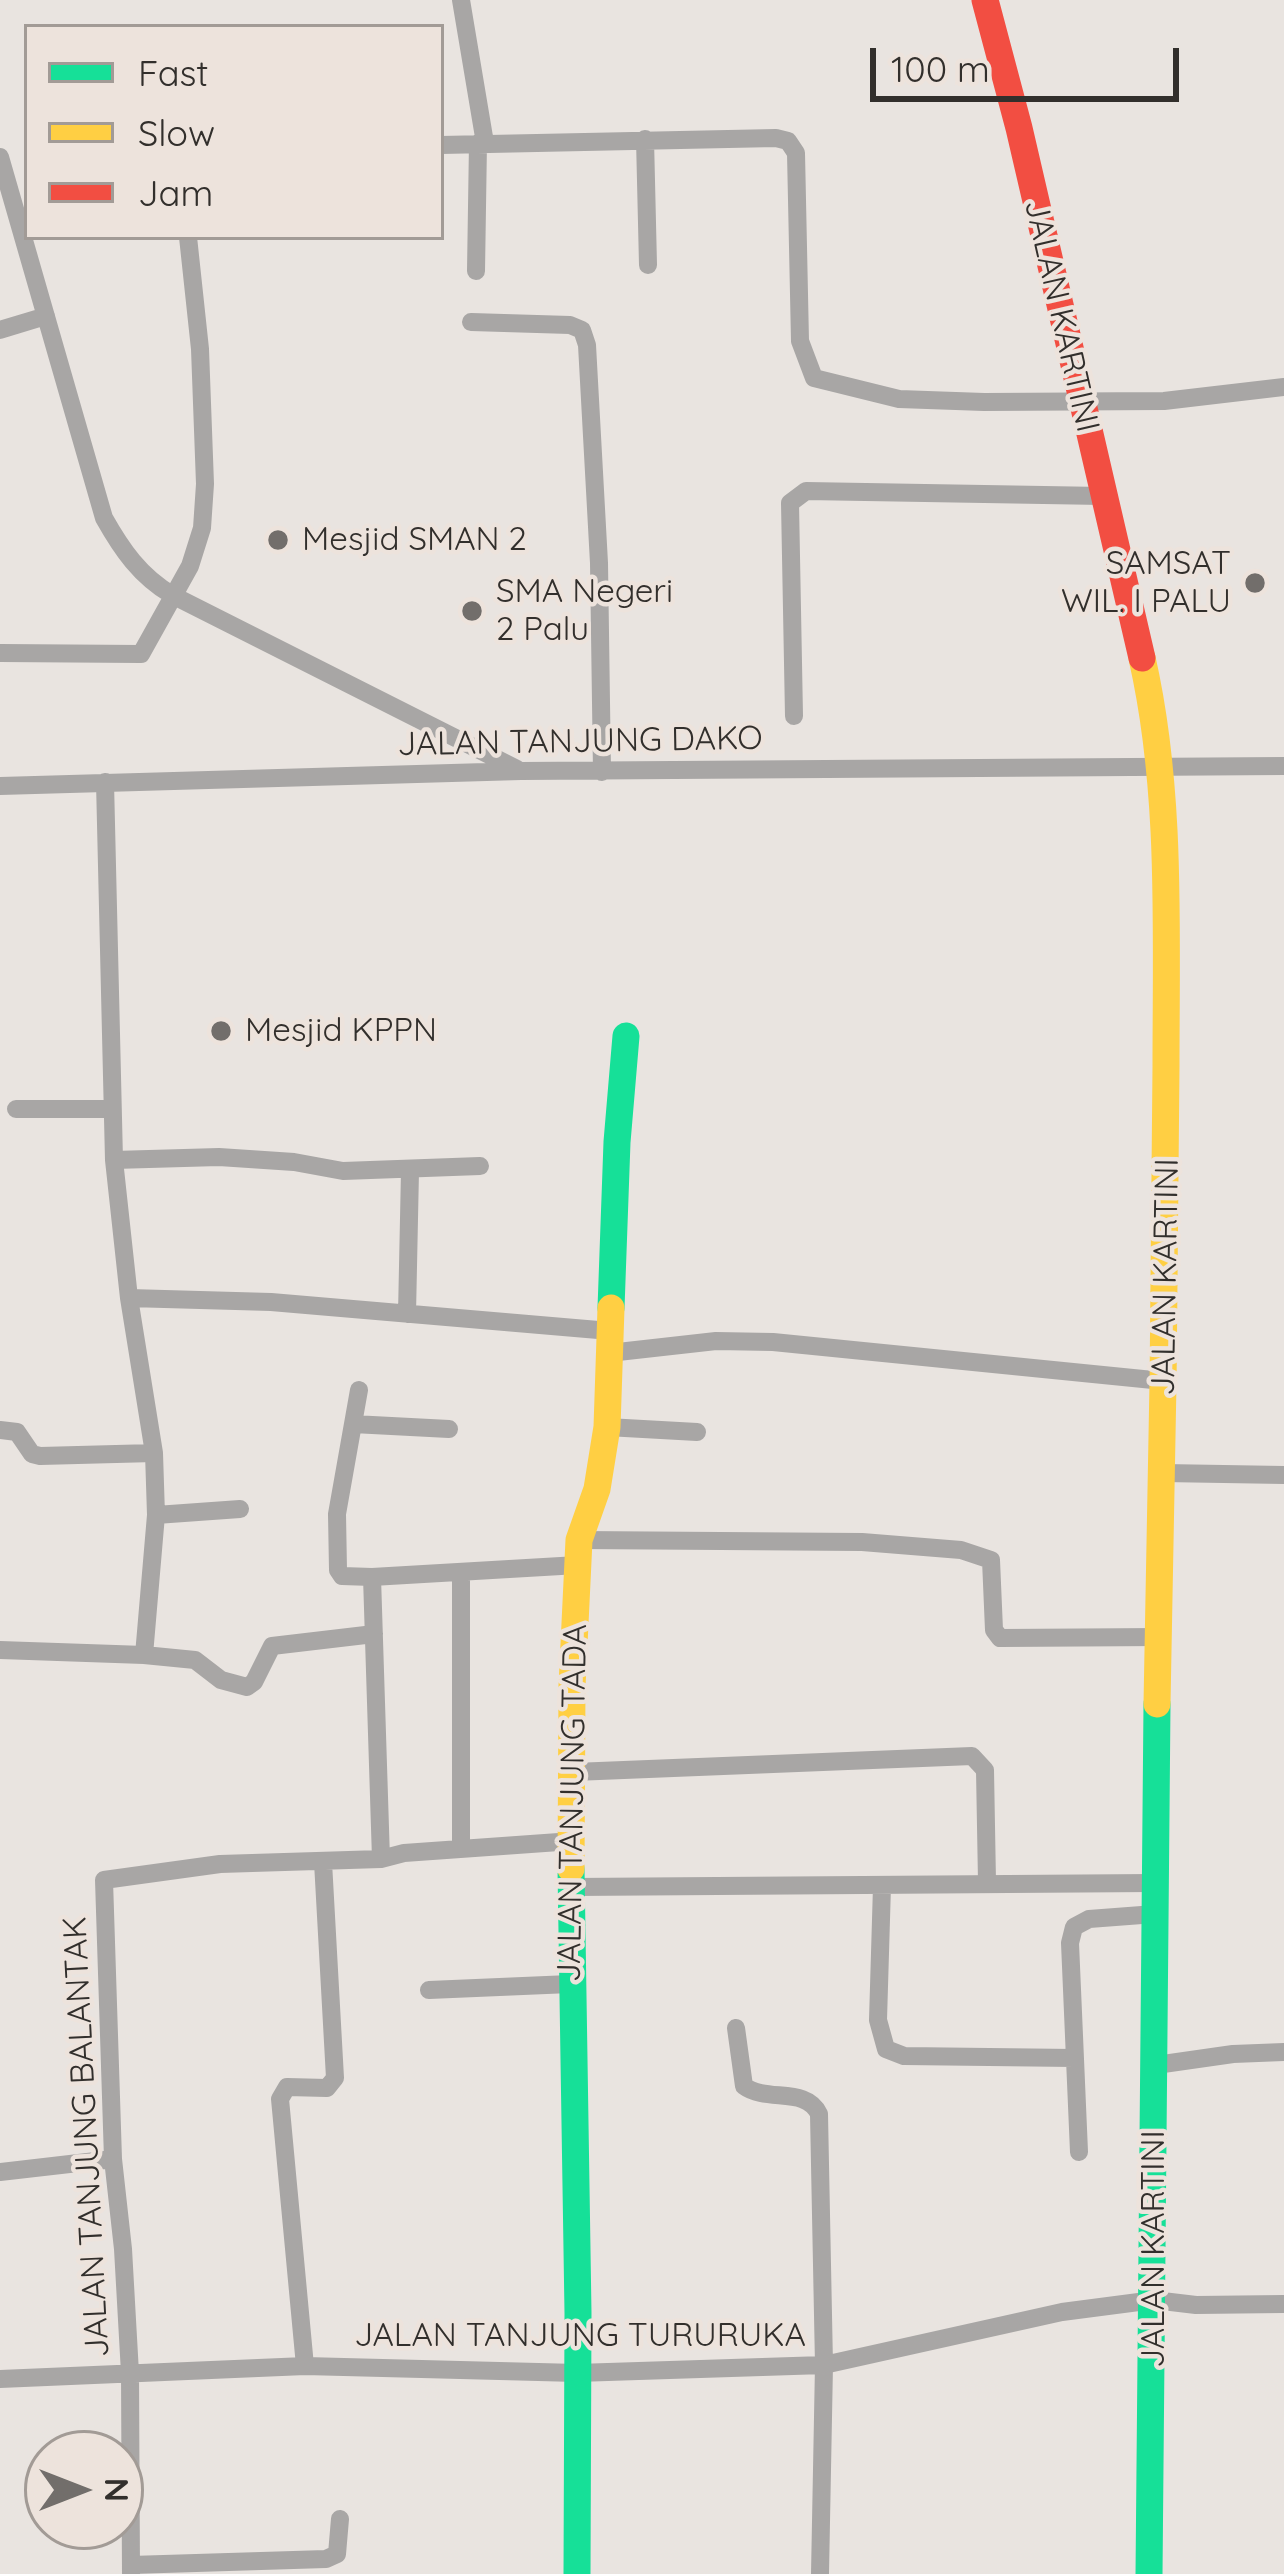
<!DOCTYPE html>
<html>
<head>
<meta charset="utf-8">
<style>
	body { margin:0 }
	#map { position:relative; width:1284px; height:2574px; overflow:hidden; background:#e9e4e0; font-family:Quicksand,sans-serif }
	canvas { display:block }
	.legend { position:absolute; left:24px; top:24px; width:420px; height:216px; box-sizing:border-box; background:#ede3dc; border:3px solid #a29b96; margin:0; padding:15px 21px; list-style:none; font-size:36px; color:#322f2c }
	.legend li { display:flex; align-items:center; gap:24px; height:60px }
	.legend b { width:60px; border:3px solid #a29b96 }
	.north { position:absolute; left:24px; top:2430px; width:120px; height:120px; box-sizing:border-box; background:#ede3dc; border:3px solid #a29b96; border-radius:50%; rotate:90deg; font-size:33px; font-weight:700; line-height:48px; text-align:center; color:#322f2c }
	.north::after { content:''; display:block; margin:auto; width:42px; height:54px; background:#726e6b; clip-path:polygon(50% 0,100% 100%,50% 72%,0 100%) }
	.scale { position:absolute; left:870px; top:48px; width:309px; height:54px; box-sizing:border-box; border:6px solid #322f2c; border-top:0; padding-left:15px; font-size:36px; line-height:42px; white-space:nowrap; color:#322f2c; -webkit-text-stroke:9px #ede3dc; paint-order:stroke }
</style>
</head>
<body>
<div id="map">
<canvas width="1284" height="2574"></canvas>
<ul class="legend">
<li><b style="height:15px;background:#16e098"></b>Fast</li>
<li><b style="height:15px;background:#ffcf43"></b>Slow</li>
<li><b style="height:15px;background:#f24e42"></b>Jam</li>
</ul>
<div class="north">N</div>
<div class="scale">100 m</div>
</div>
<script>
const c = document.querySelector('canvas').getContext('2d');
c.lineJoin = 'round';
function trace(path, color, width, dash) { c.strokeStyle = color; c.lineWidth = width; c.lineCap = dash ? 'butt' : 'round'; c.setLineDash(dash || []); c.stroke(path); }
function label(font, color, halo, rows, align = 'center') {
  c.font = font + ' Quicksand,sans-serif'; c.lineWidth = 9; c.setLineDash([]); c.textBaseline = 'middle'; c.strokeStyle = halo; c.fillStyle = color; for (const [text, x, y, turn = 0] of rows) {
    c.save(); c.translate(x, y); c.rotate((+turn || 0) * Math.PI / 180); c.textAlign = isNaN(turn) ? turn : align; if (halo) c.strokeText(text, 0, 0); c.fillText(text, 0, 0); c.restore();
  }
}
const street = new Path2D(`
	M461,0l24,143
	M645,139l3,126
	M441,145l335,-7 12,3 8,12 4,188 14,37 85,21 85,3 180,-1 120,-14
	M0,157l104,361c18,32 36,58 68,77l345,174
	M476,271l2,-128
	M471,322l99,3 12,5 5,15 12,218 3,209
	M0,330l46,-14
	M0,653l141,1 49,-88 12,-38 3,-44 -5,-135 -12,-112
	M794,716l-4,-213 16,-12 297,5
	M0,786l521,-15 763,-5
	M16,1109h95
	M114,1160l105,-3 75,5 49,9 137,-5
	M129,1298l142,4 339,29
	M407,1314l3,-143
	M609,1353l107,-12 57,1 390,39
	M359,1390l-22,124 1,56 4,6 30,1 9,282
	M353,1424l96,5
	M607,1427l90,5
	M0,1430l17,2 15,22 8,2 114,-3
	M1163,1473l121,2
	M156,1515l84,-6
	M579,1540l283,2 99,8 30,10 3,70 6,8 161,-1
	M372,1577l206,-12
	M0,1650l144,5 12,-140 -2,-62 -25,-155 -15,-138 -9,-378
	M144,1655l51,5 26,20 26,7 7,-5 18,-36 102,-12
	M574,1772l398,-16 13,14 2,112
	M461,1848v-275
	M882,1886l-4,134 8,29 18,7 170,2
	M572,1887l582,-4
	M429,1990l141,-6
	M736,2028l8,58c23,17 62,0 75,28l5,251 -4,209
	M1156,2065l77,-11 51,-2
	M1079,2152l-9,-209 4,-16 15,-8 66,-5
	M0,2172l113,-13
	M305,2366l-25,-267 7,-12 40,1 8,-10 -12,-216
	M0,2379l305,-13 272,7 247,-8 238,-53 92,-12 42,5 88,-1
	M131,2565l195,-6 11,-5 3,-35
	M131,2574l-1,-201 -7,-124 -10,-90 -9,-279 116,-16 161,-5 23,-6 169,-12`);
const fast = new Path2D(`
	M611,1308l6,-166 9,-106
	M571,1869l7,444 -1,261
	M1149,2574l8,-870`);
const slow = new Path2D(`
	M1142,658c30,132 24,272 24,408 -1,213 -4,425 -9,638
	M571,1869l1,-183 7,-146 18,-51 10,-62 4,-119`);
const jam = new Path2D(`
	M985,0l34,128 123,530`);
const markers = [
	[278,540,12,"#726e6b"],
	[1255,583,12,"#726e6b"],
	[472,611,12,"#726e6b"],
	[221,1031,12,"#726e6b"]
];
const streetNames = [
	["JALAN KARTINI",1061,316,77],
	["JALAN TANJUNG DAKO",580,742,-1],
	["JALAN KARTINI",1166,1277,-89],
	["JALAN TANJUNG TADA",573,1803,-89],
	["JALAN TANJUNG BALANTAK",87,2137,-93],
	["JALAN KARTINI",1154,2249,-90],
	["JALAN TANJUNG TURURUKA",580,2336]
];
const poiNames = [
	["Mesjid SMAN 2",302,540],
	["SAMSAT",1231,564,"right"],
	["WIL. I PALU",1231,602,"right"],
	["SMA Negeri",496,592],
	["2 Palu",496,630],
	["Mesjid KPPN",245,1031]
];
trace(street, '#a8a6a5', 18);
trace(fast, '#16e098', 27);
trace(slow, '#ffcf43', 27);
trace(jam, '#f24e42', 27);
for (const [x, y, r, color] of markers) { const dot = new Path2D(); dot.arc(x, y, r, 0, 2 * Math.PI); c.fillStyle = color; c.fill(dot); trace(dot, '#ede3dc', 4.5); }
label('33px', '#322f2c', '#ede3dc', streetNames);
label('33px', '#322f2c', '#ede3dc', poiNames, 'left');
</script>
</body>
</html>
